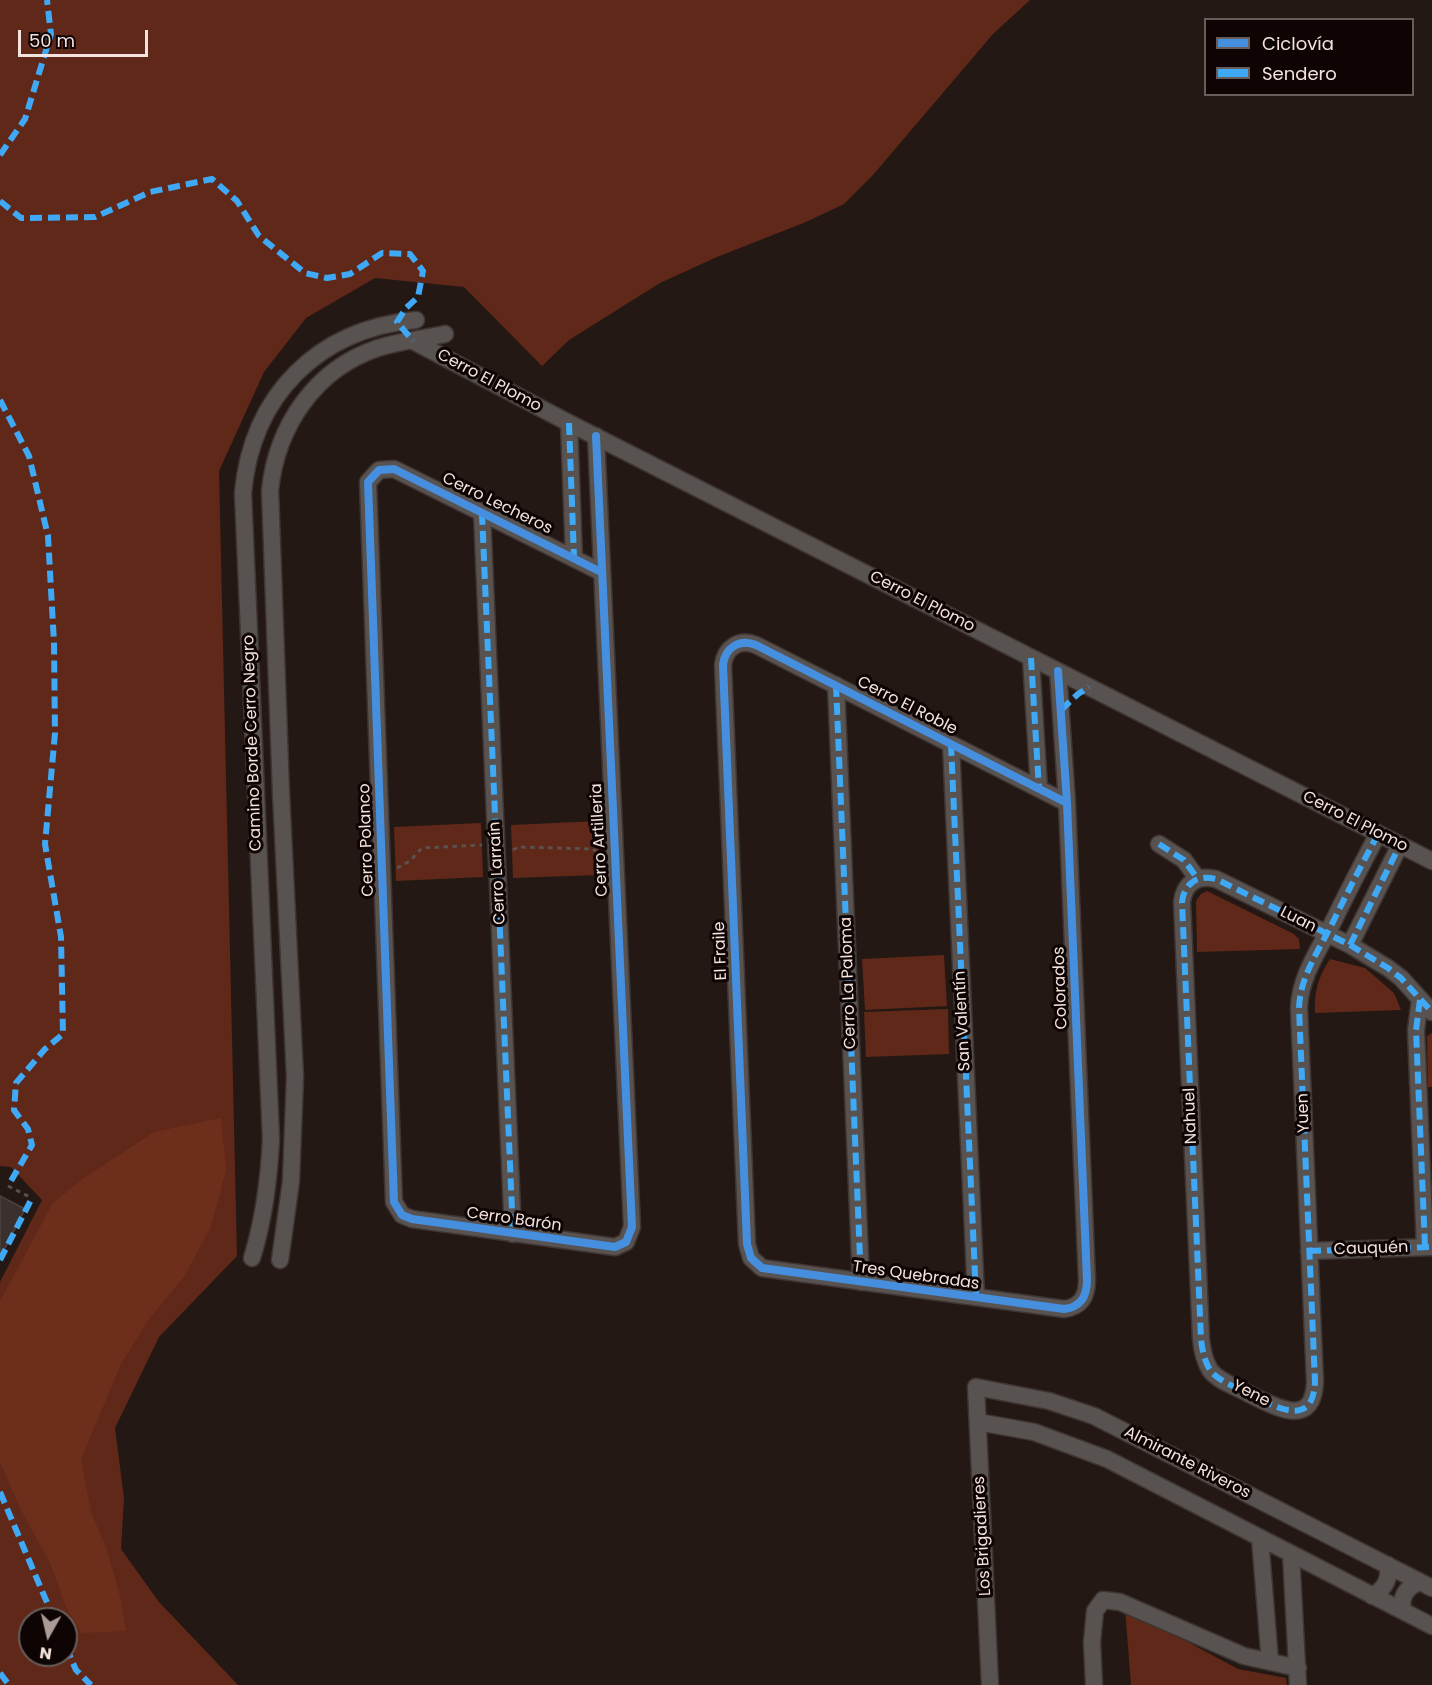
<!DOCTYPE html>
<html>
<head>
<meta charset="utf-8">
<style>
	body { margin:0 }
	#map { position:relative; width:1432px; height:1685px; overflow:hidden; background:#241814; font-family:Poppins,sans-serif }
	canvas { display:block }
	.legend { position:absolute; left:1204px; top:18px; width:210px; height:78px; box-sizing:border-box; background:#0d0403; border:2px solid #695d5a; margin:0; padding:8px 10px; list-style:none; font-size:18px; color:#f3e2dd }
	.legend li { display:flex; align-items:center; gap:12px; height:30px }
	.legend b { width:30px; border:2px solid #695d5a }
	.north { position:absolute; left:18px; top:1607px; width:60px; height:60px; box-sizing:border-box; background:#0d0403; border:2px solid #695d5a; border-radius:50%; rotate:188deg; font-size:16px; font-weight:700; line-height:24px; text-align:center; color:#f3e2dd }
	.north::after { content:''; display:block; margin:auto; width:21px; height:27px; background:#ab9b97; clip-path:polygon(50% 0,100% 100%,50% 72%,0 100%) }
	.scale { position:absolute; left:18px; top:30px; width:130px; height:27px; box-sizing:border-box; border:3px solid #f3e2dd; border-top:0; padding-left:8px; font-size:18px; line-height:21px; white-space:nowrap; color:#f3e2dd; -webkit-text-stroke:4px #0d0403; paint-order:stroke }
</style>
</head>
<body>
<div id="map">
<canvas width="1432" height="1685"></canvas>
<ul class="legend">
<li><b style="height:8px;background:#468fdf"></b>Ciclovía</li>
<li><b style="height:8px;background:#3fa9f5"></b>Sendero</li>
</ul>
<div class="north">N</div>
<div class="scale">50 m</div>
</div>
<script>
const c = document.querySelector('canvas').getContext('2d');
c.lineJoin = 'round';
function fill(path, color) { c.fillStyle = color; c.fill(path, 'evenodd'); }
function trace(path, color, width, dash) { c.strokeStyle = color; c.lineWidth = width; c.lineCap = dash ? 'butt' : 'round'; c.setLineDash(dash || []); c.stroke(path); }
function label(font, color, halo, rows, align = 'center') {
  c.font = font + ' Poppins,sans-serif'; c.lineWidth = 6; c.setLineDash([]); c.textBaseline = 'middle'; c.strokeStyle = halo; c.fillStyle = color; for (const [text, x, y, turn = 0] of rows) {
    c.save(); c.translate(x, y); c.rotate((+turn || 0) * Math.PI / 180); c.textAlign = isNaN(turn) ? turn : align; if (halo) c.strokeText(text, 0, 0); c.fillText(text, 0, 0); c.restore();
  }
}
const green = new Path2D(`
	M0,0h1030l-37,34 -120,141 -29,29 -38,18 -89,35 -57,26 -91,57 -27,26 -78,-79 -89,-9 -69,40 -42,54 -45,99 18,785 -78,81 -44,91 9,70 -3,51 38,53 79,83h-238v-403l42,-82 -31,-33 -11,-1zM30,1619h36v36h-36z
	M598,821l2,54 -87,3 -2,-53z
	M481,823l2,54 -87,4 -2,-54z
	M1207,891l87,43 5,5 1,10 -103,3 -1,-51 5,-7z
	M944,955l3,51 -82,4 -3,-51z
	M1330,959l35,9 29,25 7,17 -86,3c-1,-21 3,-36 15,-54z
	M948,1009l1,45 -83,3 -2,-45z
	M1432,1033v54h-4l-1,-51z
	M1125,1608l113,61 48,9 1,7h-156z`);
const forest = new Path2D(`
	M221,1118l5,52 -15,57 -27,50 -35,42 -28,45 -40,95 10,53 16,38 13,46 6,35 -44,2 -16,-26 -16,-44 -28,-51 -22,-50v-161l53,-98 31,-25 70,-46z`);
const building = new Path2D(`
	M0,1196l25,13 -25,49z`);
const path = new Path2D(`
	M513,850l5,-3 75,2 6,5
	M397,868l13,-7 12,-13 60,-3
	M8,1186l24,12`);
const street = new Path2D(`
	M413,341l156,82 863,438
	M569,423l5,135
	M596,436l36,791 -6,15 -11,5 -203,-28 -10,-4 -8,-13 -26,-720 11,-12 15,-1 207,103
	M482,513l31,721
	M1031,658l8,131
	M1058,671l9,132 20,477c0,16 -6,27 -23,29l-302,-41 -11,-10 -4,-14 -24,-579c2,-17 16,-27 33,-20l311,158
	M836,685l25,597
	M951,744l25,553
	M1378,834c-16,30 -32,61 -47,92 -14,27 -31,52 -32,82l16,374c-2,48 -41,24 -66,12 -12,-7 -30,-12 -39,-24 -6,-10 -8,-21 -9,-31l-19,-437c2,-18 15,-28 34,-23l134,66 38,23 13,10 31,34
	M1159,844l25,16 13,18
	M1350,945l50,-100
	M1420,1000l-4,30 9,217
	M1309,1251l123,-4
	M252,1258c12,-39 17,-78 19,-119l-28,-646c9,-98 75,-164 173,-173
	M280,1260l11,-79 4,-104 -14,-284 -11,-303c7,-64 45,-121 108,-142 21,-7 45,-9 67,-14
	M978,1422l56,10 73,27 325,167
	M1260,1538l10,124
	M1291,1554l7,131
	M1372,1596c13,-7 18,-17 16,-31
	M1403,1611c-3,-14 3,-23 16,-29
	M990,1685l-14,-298 73,14 45,15 338,172
	M1094,1685l-2,-43 3,-31 8,-11 17,2 124,54 54,12`);
const quiet = new Path2D(`
	M0,155l25,-36 26,-85 -4,-34
	M0,201l21,17 74,-1 55,-25 62,-13 25,22 22,35 46,37 22,5 23,-4 32,-21 28,1 13,17 -5,26 -12,11 -9,14 16,19
	M0,400l29,56 19,80 6,107 1,90 -10,111 16,93 2,97 -18,15 -29,34 -2,27 14,19 4,16 -24,41
	M569,423l5,135
	M482,513l31,721
	M1031,658l8,131
	M836,685l25,597
	M1061,710l17,-16 11,-7
	M951,744l25,553
	M1378,834c-16,30 -32,61 -47,92 -14,27 -31,52 -32,82l16,374c-2,48 -41,24 -66,12 -12,-7 -30,-12 -39,-24 -6,-10 -8,-21 -9,-31l-19,-437c2,-18 15,-28 34,-23l134,66 38,23 13,10 31,34
	M1159,844l25,16 13,18
	M1350,945l50,-100
	M1420,1000l-4,30 9,217
	M1309,1251l123,-4
	M0,1260l32,-62
	M0,1492l54,127
	M66,1647l10,23 15,15
	M0,1673l9,12`);
const cycleway = new Path2D(`
	M596,436l36,791 -6,15 -11,5 -203,-28 -10,-4 -8,-13 -26,-720 11,-12 15,-1 207,103
	M1058,671l9,132 20,477c0,16 -6,27 -23,29l-302,-41 -11,-10 -4,-14 -24,-579c2,-17 16,-27 33,-20l311,158`);
const streetNames = [
	["Cerro El Plomo",489,381,28],
	["Cerro Lecheros",497,504,26],
	["Cerro El Plomo",922,602,27],
	["Cerro El Roble",907,706,27],
	["Camino Borde Cerro Negro",253,743,-92],
	["Cerro El Plomo",1355,822,27],
	["Cerro Polanco",367,840,-92],
	["Cerro Artilleria",600,840,-93],
	["Cerro Larraín",498,873,-93],
	["Luan",1298,920,27],
	["El Fraile",721,951,-92],
	["Cerro La Paloma",849,983,-92],
	["Colorados",1061,988,-92],
	["San Valentín",963,1021,-93],
	["Yuen",1304,1113,-92],
	["Nahuel",1191,1116,-92],
	["Cerro Barón",514,1220,8],
	["Cauquén",1371,1249,-2],
	["Tres Quebradas",916,1276,8],
	["Yene",1251,1394,27],
	["Almirante Riveros",1187,1463,27],
	["Los Brigadieres",983,1536,-93]
];
fill(green, '#602818');
fill(forest, '#6e2e1c');
fill(building, '#3b302d');
trace(building, '#4e433f', 1.5);
trace(street, '#3f3532', 19);
trace(path, '#595250', 3, [4.5, 4.5]);
trace(street, '#585351', 16);
trace(quiet, '#3fa9f5', 6, [12, 6]);
trace(cycleway, '#468fdf', 8);
label('16px', '#f3e2dd', '#0d0403', streetNames);
</script>
</body>
</html>
